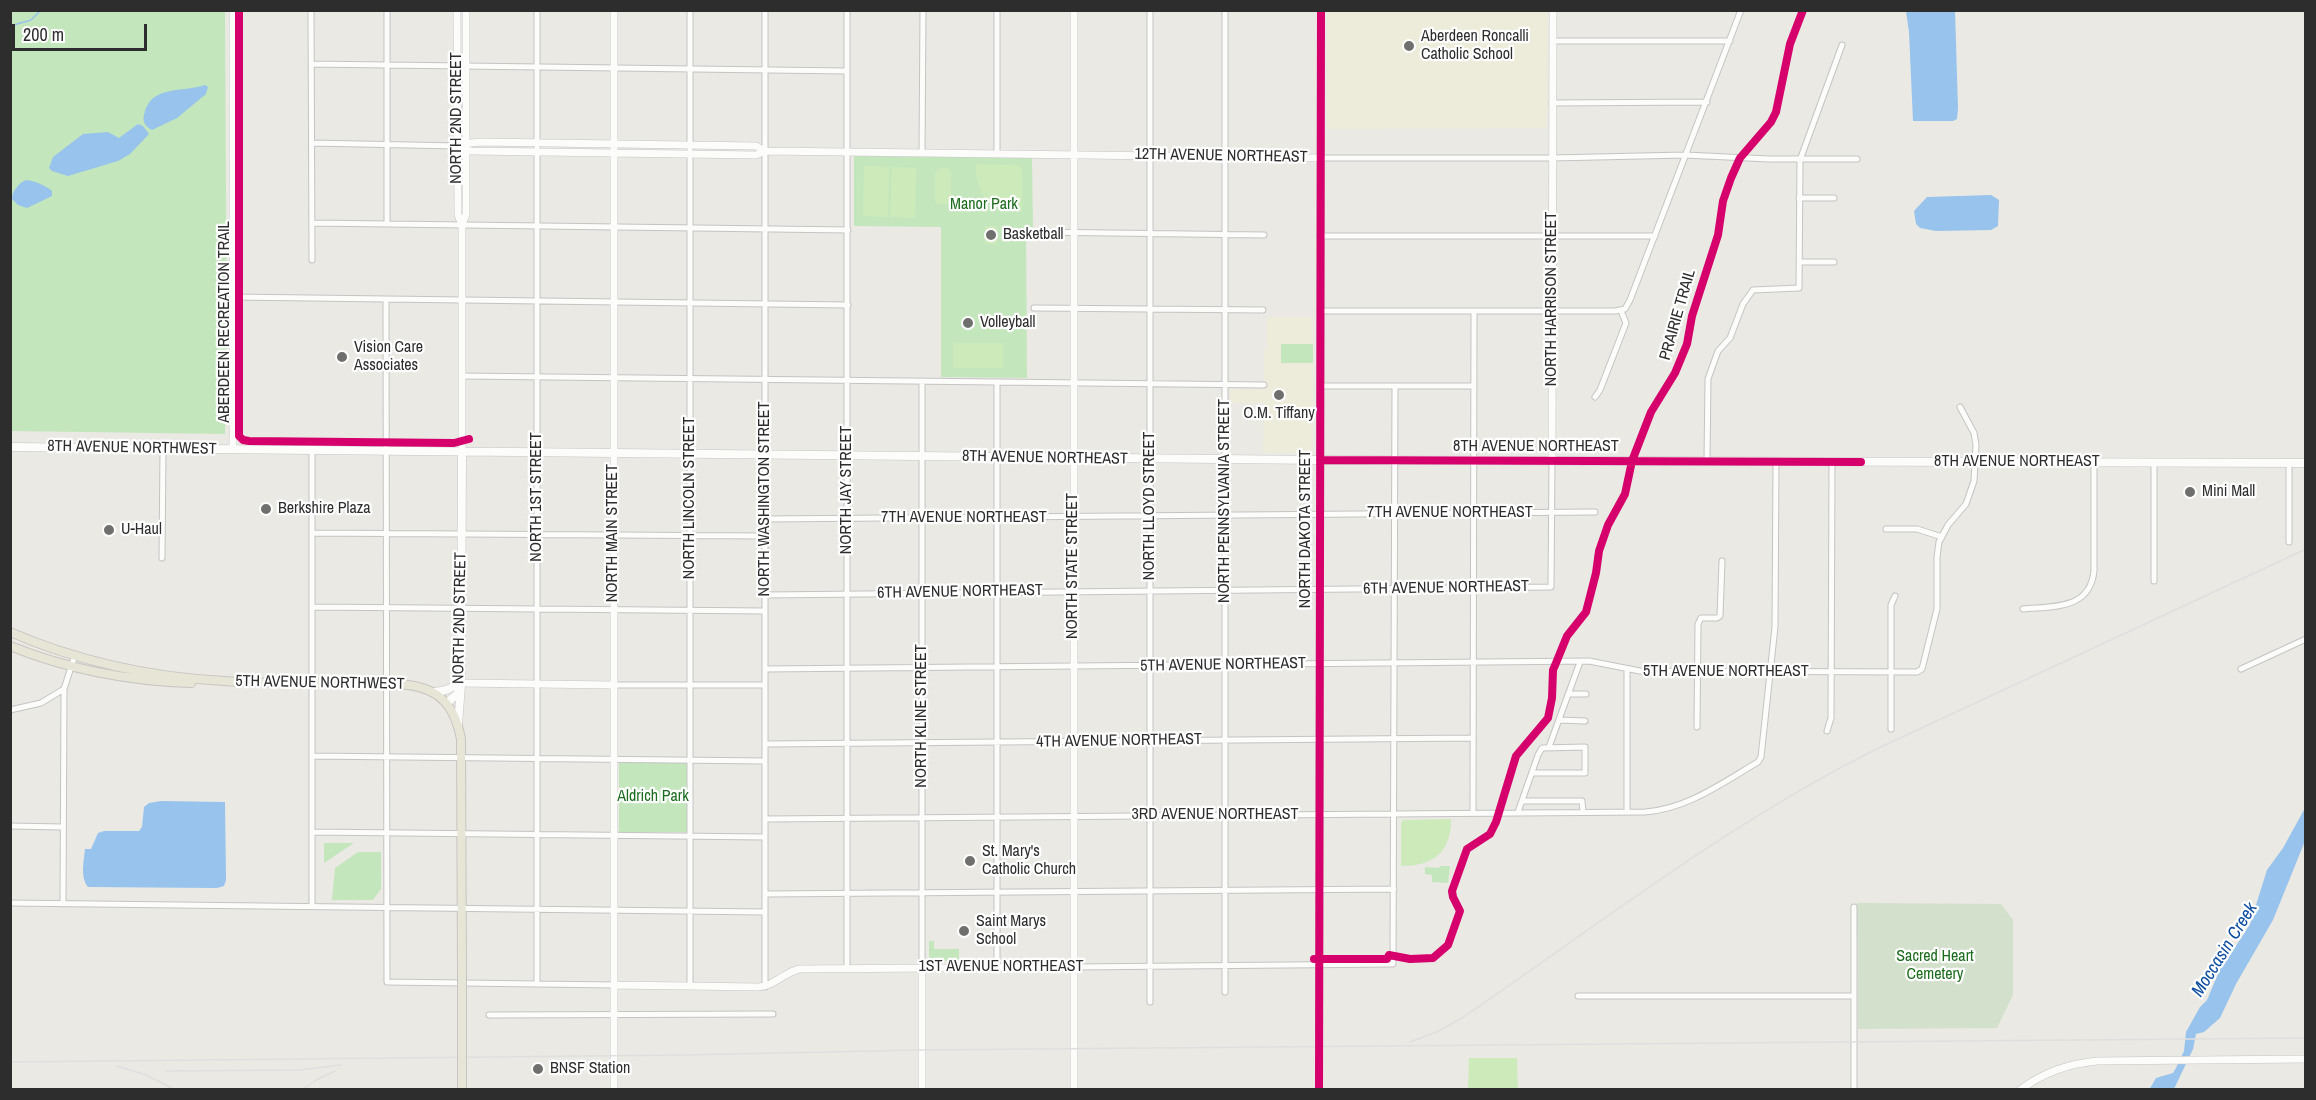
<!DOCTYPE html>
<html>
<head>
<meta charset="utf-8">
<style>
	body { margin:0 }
	#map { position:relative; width:2316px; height:1100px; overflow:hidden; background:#eae9e4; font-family:"Archivo Narrow",sans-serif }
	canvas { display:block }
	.frame { position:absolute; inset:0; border:12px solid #2d2d2d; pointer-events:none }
	.scale { position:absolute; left:12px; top:24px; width:135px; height:27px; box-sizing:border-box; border:3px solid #2d2d2d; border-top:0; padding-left:8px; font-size:18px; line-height:21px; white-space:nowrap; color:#2d2d2d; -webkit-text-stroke:4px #fff; paint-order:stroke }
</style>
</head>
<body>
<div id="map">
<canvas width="2316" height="1100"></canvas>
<div class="frame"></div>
<div class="scale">200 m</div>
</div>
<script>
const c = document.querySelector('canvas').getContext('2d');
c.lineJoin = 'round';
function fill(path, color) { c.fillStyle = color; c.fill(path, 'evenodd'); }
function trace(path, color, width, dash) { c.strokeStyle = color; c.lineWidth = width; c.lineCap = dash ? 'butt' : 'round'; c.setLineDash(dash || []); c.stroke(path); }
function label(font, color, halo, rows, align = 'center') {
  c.font = font + ' "Archivo Narrow",sans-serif'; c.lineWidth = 4.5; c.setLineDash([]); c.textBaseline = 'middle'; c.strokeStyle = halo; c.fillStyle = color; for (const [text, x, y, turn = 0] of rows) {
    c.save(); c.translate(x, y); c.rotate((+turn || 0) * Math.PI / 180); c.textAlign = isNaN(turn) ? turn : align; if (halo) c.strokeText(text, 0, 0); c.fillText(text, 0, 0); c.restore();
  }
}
const education = new Path2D(`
	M1327,11h221l-1,117 -220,1z
	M1267,317h46v136h-50l1,-50h-34v-14h34v-39h3z`);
const green = new Path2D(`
	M11,11h214l2,352 -2,71 -214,-3z
	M854,156l178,2 1,69h-7l1,151 -86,-1v-150l-87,-1z
	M1281,344h32v19h-32z
	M619,763h68v69h-68z
	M324,843h30l-30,20z
	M358,852h23v37l-8,11h-41l3,-32z
	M1440,866h10l-2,17 -16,-1v-7l-7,-1v-7l14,1z
	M929,941h5v8h25v12h-30z`);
const cemetery = new Path2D(`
	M1857,903l144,1 12,16v75l-16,33 -139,1z`);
const pitch = new Path2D(`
	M976,164l42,1 4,4v43c-31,0 -47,-17 -46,-48z
	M864,166l25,1 -1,50 -25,-1z
	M892,167l24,1 -1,50 -25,-1z
	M940,168h8l3,5v29l-2,2 -10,1 -4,-3v-29z
	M985,226h12v18h-12z
	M953,343h50v25h-50z
	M1451,819c0,34 -18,47 -50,47v-43l2,-3z
	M1469,1058h48l1,31h-50z`);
const water = new Path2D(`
	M1906,11h49l3,97 -1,11 -4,2h-40l-4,-89z
	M205,85l3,2 -2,7 -29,24 -25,12c-6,-3 -10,-8 -8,-15 6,-31 39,-22 61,-30z
	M138,124l5,2 6,8 -19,20 -12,7 -50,15 -16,-5 -3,-3 4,-11 30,-23 25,-2 11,6z
	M26,180c9,1 19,5 26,11v5l-25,12 -9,-3 -6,-6c0,-8 7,-16 14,-19z
	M1991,195l8,5 -1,26 -7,4 -55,1 -16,-3 -4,-4 -2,-13 13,-14z
	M161,801l64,1 1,78 -2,6 -7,2 -129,-1c-8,-10 -4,-26 -3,-38h6l7,-16 6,-2h35l3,-4 2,-20 5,-4z
	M2305,808v33l-32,79 -37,64 -16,34 -16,14 -8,2 -3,15 -19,40 -25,1 7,-12 17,-5 3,-5 8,-17 2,-19 14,-25 7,-7 16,-38 6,-5 21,-33 17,-54 16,-22z`);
const stream = new Path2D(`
	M10,26l21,-6 10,-10`);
const minor = new Path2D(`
	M311,10l1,250
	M1553,41h177
	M311,64l536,7
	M1552,103l155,-1
	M312,143l146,3
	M922,152l1,-142
	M997,153v-143
	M1321,158h231l133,-3 84,4h88
	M1799,198h35
	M312,223l536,7
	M387,224v-214
	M1034,232l230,3
	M1320,236h335
	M1799,262h35
	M233,297l615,8
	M386,299l1,683 227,3
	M1034,308l229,2
	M1320,311h295l10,-2 5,-9 111,-290
	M462,376l802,9
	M1320,386h154
	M1595,397l5,-7 26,-67 -5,-12
	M312,450v455
	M1707,461l1,-82 10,-28 12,-13 13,-34 10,-14 46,-2 1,-128 42,-115
	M2289,463v79
	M765,519l830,-7
	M1886,529h31l25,8
	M312,533l453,3
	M162,558l1,-109
	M2154,581v-118
	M765,595l786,-8 1,-126
	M312,607l453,4
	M2023,609c30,-3 67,1 71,-38v-108
	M765,669l824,-8 51,10 277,1 5,-3 15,-60v-52l2,-15 9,-17 18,-21 8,-23 2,-36 -2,-12 -14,-26
	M2241,669l65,-30
	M1627,670v142
	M613,685h152
	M1568,694h18
	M10,710l31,-7 23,-14
	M1559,720l26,1
	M1697,727l1,-103 3,-6h16l3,-2 2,-55
	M1891,729v-124l4,-9
	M1827,731l4,-13 1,-256
	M765,744l708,-6
	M1549,747l31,-85
	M312,756l453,5
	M1522,801h60l1,11
	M1473,812l1,-501
	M1518,812l20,-57 4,-7 43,-1v26h-53
	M765,819l880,-7c42,-3 77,-29 113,-50l3,-5 14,-130 1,-166
	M10,826l53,1
	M312,832l453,5
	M765,894l629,-5
	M10,903l755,9
	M63,904l1,-215 11,-34
	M1854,907v183
	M1074,967l319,-3 2,-578
	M922,968v-587
	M997,968v-586
	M847,969v-959
	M537,984v-974
	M690,986v-976
	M765,987v-977
	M1225,992v-982
	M1578,996h276
	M1150,1002v-992
	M489,1015l284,-1`);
const tertiary = new Path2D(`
	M233,10v439
	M457,10l1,205 4,10
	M463,144l17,-2 276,4 9,5
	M458,146l13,5 285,4 9,-4 556,7
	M462,451v-226l4,-11v-204
	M1552,461l1,-451
	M461,683l152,2
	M922,968v122
	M614,985l144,2c17,-1 26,-15 42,-18l274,-2
	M614,1090v-1080
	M1074,1090v-1080
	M1319,1090l2,-1080
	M2020,1090c24,-18 48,-26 77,-29l209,-2`);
const secondary = new Path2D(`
	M10,447l1310,13 986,3
	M433,692c14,-1 21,-3 27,-15
	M447,703l11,-10 3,-10 1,-232
	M458,724l3,-38`);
const primary = new Path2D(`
	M10,632c67,29 141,45 214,49 61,4 123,-1 184,4 33,4 47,22 53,54l1,237
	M10,646c57,23 120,35 181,37
	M462,992v46
	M462,1066v24`);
const rail = new Path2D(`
	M1410,1042l29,-11 23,-13c138,-94 270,-198 421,-272l423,-197
	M10,1062l673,-7 239,-5 1384,-12
	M117,1066l29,9 30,15
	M165,1071l135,-1 41,-5
	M302,1090l14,-10 19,-9`);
const primaryBridge = new Path2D(`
	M462,976v16
	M462,1038v28`);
const cycleway = new Path2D(`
	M239,10v426l4,4 6,1 205,2 15,-4
	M1320,460l541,2
	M1314,959h73l2,-4 21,4 23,-1 15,-13 12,-34 -7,-14 -1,-6 15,-42 23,-15 6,-12 20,-66 32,-38 4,-20 1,-28 3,-7 11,-27 19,-24 10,-39 3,-22 9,-26 17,-31 7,-33 19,-49 24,-39 12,-29 5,-28 26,-81 5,-34 8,-23 9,-20 31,-36 5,-10 14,-68 13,-34
	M1319,1090l2,-1080`);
const markers = [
	[1409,46,6,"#6f6f6d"],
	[991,235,6,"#6f6f6d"],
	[968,323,6,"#6f6f6d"],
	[342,357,6,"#6f6f6d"],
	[1279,395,6,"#6f6f6d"],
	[2190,492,6,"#6f6f6d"],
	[266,509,6,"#6f6f6d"],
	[109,530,6,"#6f6f6d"],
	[970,861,6,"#6f6f6d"],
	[964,931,6,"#6f6f6d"],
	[538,1069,6,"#6f6f6d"]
];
const poiNames = [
	["Aberdeen Roncalli",1421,37],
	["Catholic School",1421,55],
	["Basketball",1003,235],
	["Volleyball",980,323],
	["Vision Care",354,348],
	["Associates",354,366],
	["O.M. Tiffany",1279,414,"center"],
	["Mini Mall",2202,492],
	["Berkshire Plaza",278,509],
	["U-Haul",121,530],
	["St. Mary's",982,852],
	["Catholic Church",982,870],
	["Saint Marys",976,922],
	["School",976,940],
	["BNSF Station",550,1069]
];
const streetNames = [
	["NORTH 2ND STREET",457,118,-90],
	["12TH AVENUE NORTHEAST",1221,156,1],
	["NORTH HARRISON STREET",1552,299,-90],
	["PRAIRIE TRAIL",1678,315,-74],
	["ABERDEEN RECREATION TRAIL",225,322,-90],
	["8TH AVENUE NORTHEAST",1536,447],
	["8TH AVENUE NORTHWEST",132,448,1],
	["8TH AVENUE NORTHEAST",1045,458,1],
	["8TH AVENUE NORTHEAST",2017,462],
	["NORTH JAY STREET",847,490,-90],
	["NORTH 1ST STREET",537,497,-90],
	["NORTH LINCOLN STREET",690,498,-90],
	["NORTH WASHINGTON STREET",765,499,-90],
	["NORTH PENNSYLVANIA STREET",1225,501,-90],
	["NORTH LLOYD STREET",1150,506,-90],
	["7TH AVENUE NORTHEAST",1450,513],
	["7TH AVENUE NORTHEAST",964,518],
	["NORTH DAKOTA STREET",1306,529,-90],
	["NORTH MAIN STREET",613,533,-90],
	["NORTH STATE STREET",1073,566,-90],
	["6TH AVENUE NORTHEAST",1446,588,-1],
	["6TH AVENUE NORTHEAST",960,592,-1],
	["NORTH 2ND STREET",460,618,-89],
	["5TH AVENUE NORTHEAST",1223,665,-1],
	["5TH AVENUE NORTHEAST",1726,672],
	["5TH AVENUE NORTHWEST",320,683,1],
	["NORTH KLINE STREET",922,716,-90],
	["4TH AVENUE NORTHEAST",1119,741,-1],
	["3RD AVENUE NORTHEAST",1215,815],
	["1ST AVENUE NORTHEAST",1001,967]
];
const parkNames = [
	["Manor Park",984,205],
	["Aldrich Park",653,797],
	["Sacred Heart",1935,957],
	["Cemetery",1935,975]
];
const waterNames = [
	["Moccasin Creek",2225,950,-58]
];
fill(education, '#edebd9');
fill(green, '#c4e6bd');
fill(cemetery, '#d3e0cb');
fill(pitch, '#cdeabb');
fill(water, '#97c3ec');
trace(stream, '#97c3ec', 1.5);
trace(minor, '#c4c4c4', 7);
trace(tertiary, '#c4c4c4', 8);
trace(secondary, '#c4c4c4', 9);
trace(primary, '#c6c5c3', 10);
trace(minor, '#fcfcfb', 5);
trace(tertiary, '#fcfcfb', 7);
trace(secondary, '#fcfcfb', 8);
trace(primary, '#e7e6d6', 8);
trace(rail, '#dfdfe0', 1.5);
trace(primaryBridge, '#c6c5c3', 10, []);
trace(primaryBridge, '#e7e6d6', 8);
trace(cycleway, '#d6006c', 8);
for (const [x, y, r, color] of markers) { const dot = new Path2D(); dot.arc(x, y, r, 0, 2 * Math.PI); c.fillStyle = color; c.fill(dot); trace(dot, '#fff', 2); }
label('16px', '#2d2d2d', '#fff', poiNames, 'left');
label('16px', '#2d2d2d', '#fff', streetNames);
label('16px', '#1b6c1c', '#fff', parkNames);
label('italic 18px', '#0d4da1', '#fff', waterNames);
</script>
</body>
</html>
